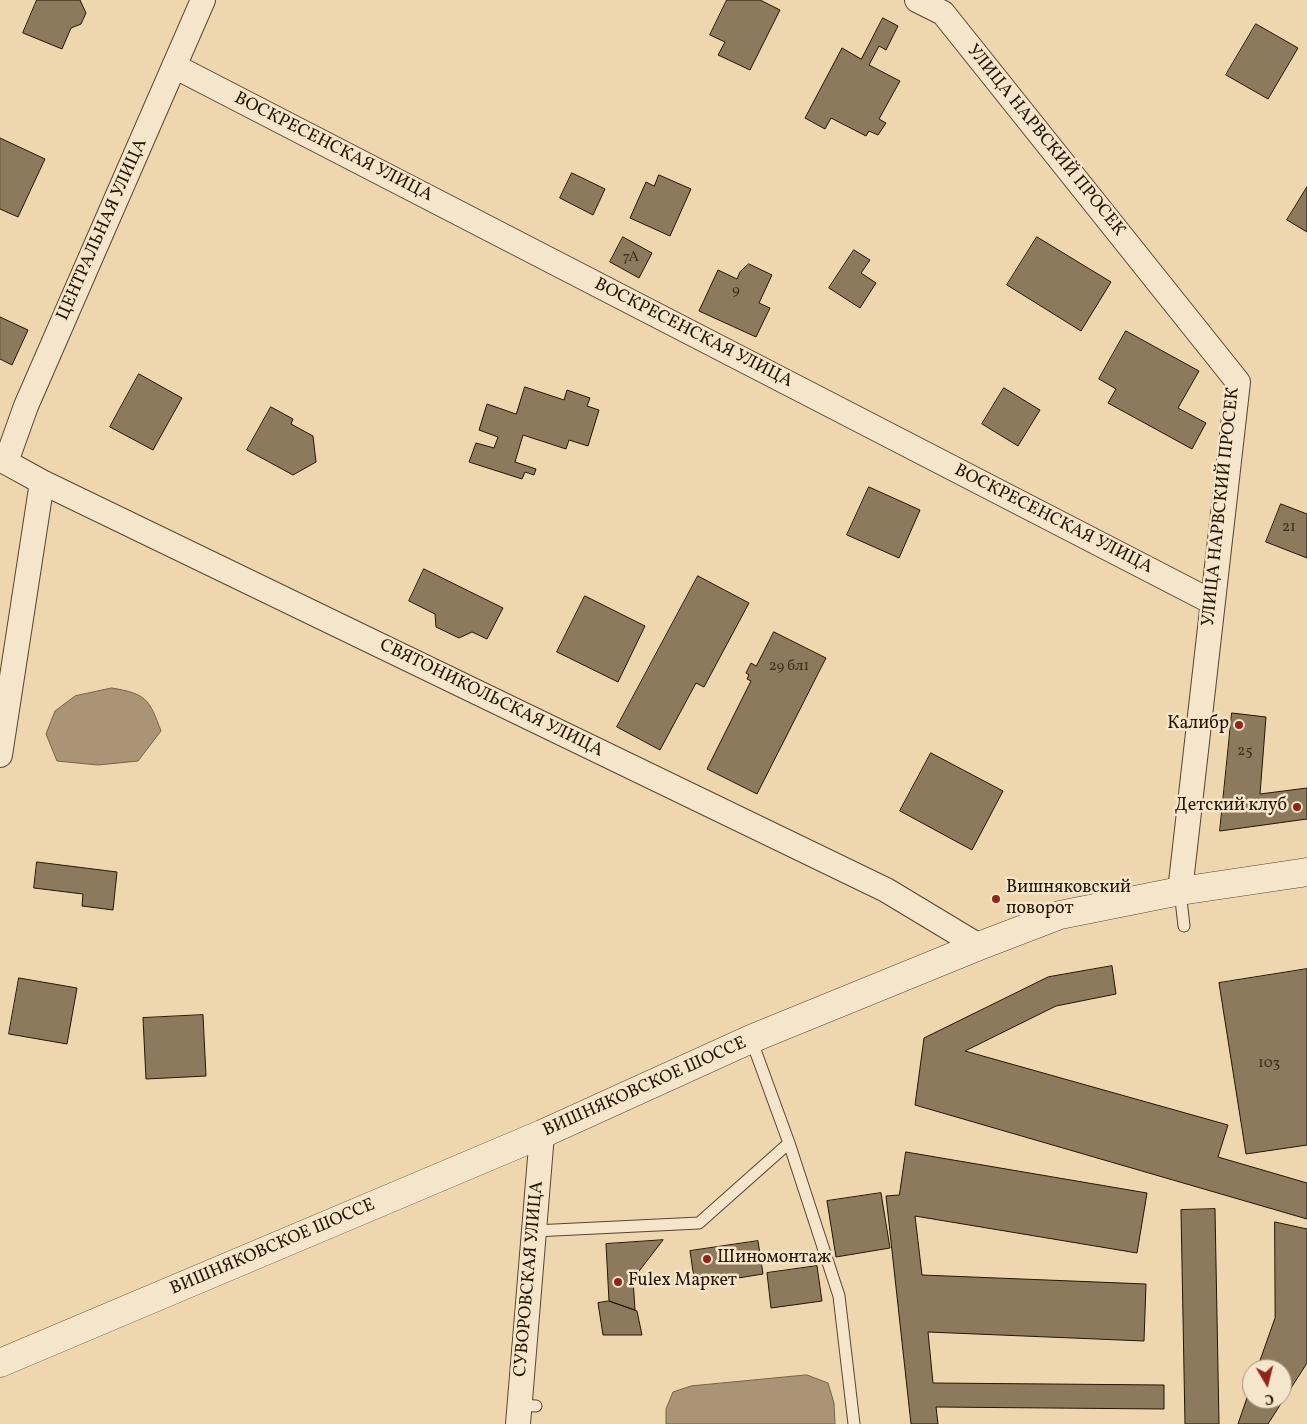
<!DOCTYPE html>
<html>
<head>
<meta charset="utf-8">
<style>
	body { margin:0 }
	#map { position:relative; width:1307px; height:1424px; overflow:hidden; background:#eed7af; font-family:Vollkorn,serif }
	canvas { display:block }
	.north { position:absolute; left:1242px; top:1359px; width:50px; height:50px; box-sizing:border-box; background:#f4e5cb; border:1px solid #a0927b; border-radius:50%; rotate:172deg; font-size:14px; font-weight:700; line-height:20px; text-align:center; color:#231604 }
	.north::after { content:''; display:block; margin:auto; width:18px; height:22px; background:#8f2418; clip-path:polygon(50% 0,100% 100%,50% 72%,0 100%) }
</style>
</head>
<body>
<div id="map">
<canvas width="1307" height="1424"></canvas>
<div class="north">С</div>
</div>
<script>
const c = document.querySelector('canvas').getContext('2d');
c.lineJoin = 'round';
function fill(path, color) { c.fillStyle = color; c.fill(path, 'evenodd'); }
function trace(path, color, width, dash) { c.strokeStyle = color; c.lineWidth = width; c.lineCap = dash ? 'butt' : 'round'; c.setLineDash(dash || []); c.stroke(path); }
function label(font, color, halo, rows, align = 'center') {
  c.font = font + ' Vollkorn,serif'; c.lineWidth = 5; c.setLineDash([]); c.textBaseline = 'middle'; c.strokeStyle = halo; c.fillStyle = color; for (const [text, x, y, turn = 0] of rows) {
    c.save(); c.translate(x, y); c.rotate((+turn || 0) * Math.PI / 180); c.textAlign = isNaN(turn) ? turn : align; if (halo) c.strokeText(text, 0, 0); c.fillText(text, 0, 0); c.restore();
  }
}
const water = new Path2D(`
	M112,688c35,6 37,11 49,43l-23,30 -40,4 -41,-4 -11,-27 9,-23 20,-15z
	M807,1375l21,8 6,20 1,21h-169v-15l7,-17 18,-6z`);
const building = new Path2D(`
	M37,0h43l6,13 -5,11 -10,4 -9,21 -39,-16z
	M727,0h33l20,10 -30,60 -32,-15 7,-13 -15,-7z
	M883,18l15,8 -12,24 -7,-4 -10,19 31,16 -21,38 7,4 -8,12 -9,-4 -3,5 -35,-18 -6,11 -20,-11 37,-70 19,11z
	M1256,24l42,24 -30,51 -42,-24z
	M0,138l45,21 -27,58 -18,-8z
	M572,173l33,16 -12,26 -33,-17z
	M659,175l32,14 -21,47 -40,-18 16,-36 8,4z
	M1307,187v45l-20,-12z
	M623,237l29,16 -13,25 -29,-16z
	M1037,237l74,45 -30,49 -74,-46z
	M854,250l16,10 -9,13 15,10 -16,25 -31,-20z
	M749,264l23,11 -13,28 11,5 -14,29 -57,-26 19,-41 19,9 3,-7z
	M0,317l28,13 -16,35 -12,-6z
	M1126,331l73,40 -21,37 28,15 -14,26 -84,-46 8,-14 -17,-10z
	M139,374l43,24 -29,52 -43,-23z
	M525,387l39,13 3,-10 23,8 -3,8 12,4 -11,36 -19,-6 -3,9 -43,-14 -8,27 21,7 -2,6 -9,-3 -3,7 -53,-17 7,-19 18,5 4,-11 -19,-7 8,-26 29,10z
	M1004,388l36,22 -22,36 -36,-22z
	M271,407l22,12 -2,5 22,12 3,26 -23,13 -46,-25z
	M869,487l51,23 -21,48 -52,-23z
	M1281,504l26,10v44l-41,-16z
	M424,569l79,39 -16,31 -15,-7 -13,6 -23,-11 -1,-13 -26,-13z
	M698,576l51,27 -45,84 -8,-4 -36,67 -43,-23z
	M585,596l60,30 -27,56 -61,-30z
	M774,632l52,26 -69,136 -50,-25 44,-88 -4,-2 2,-4 -3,-2 5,-10 5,3z
	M1232,713l34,4 -6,77 47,-6v31l-87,12z
	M931,753l72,38 -31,59 -72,-39z
	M37,862l80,10 -4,38 -31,-4 1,-12 -49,-6z
	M1112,966l4,28 -60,12 -91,45 263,74 -10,32 89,26v36l-392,-114 9,-67 124,-61z
	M1307,969v176l-61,9 -27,-171z
	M19,978l58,10 -10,56 -58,-10z
	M203,1015l3,61 -60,3 -3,-61z
	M906,1152l241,41 -10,60 -222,-37 7,59 224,9 -2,57 -216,-9 5,51 231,2v24l-228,-2 2,17h-27l-25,-228 13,-1z
	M881,1193l9,55 -54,9 -9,-56z
	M1215,1209l4,215h-34l-4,-214z
	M1275,1222l32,7v134l-39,61h-30l14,-41v16h30v-30h-25l18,-51z
	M663,1240l-30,39 2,31 -26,-9 -3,-57z
	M758,1241l5,33 -68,11 -5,-34z
	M817,1266l5,35 -51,7 -4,-35z
	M609,1301l28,10 5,24h-39l-5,-32z`);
const service = new Path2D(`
	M1180,891l4,35
	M751,1039l38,104 50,153 15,128
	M534,1231l165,-8 90,-80
	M520,1405l16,1`);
const minor = new Path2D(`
	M917,0l26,13 295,369 -58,509
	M174,66l1038,536
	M0,459l42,23 844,408 93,56
	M6,462l20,-56 177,-406
	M0,755l42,-273
	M518,1424l24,-290`);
const tertiary = new Path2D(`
	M0,1363l542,-229 209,-95 228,-93 81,-31 120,-24 127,-19`);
const markers = [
	[1239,725,5,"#8f2418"],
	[1297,807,5,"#8f2418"],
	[996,899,5,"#8f2418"],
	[707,1259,5,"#8f2418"],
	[618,1282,5,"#8f2418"]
];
const numberNames = [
	["7А",631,258],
	["9",736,291],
	["21",1289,528],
	["29 бл1",789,667],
	["25",1245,752],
	["103",1269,1064]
];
const streetNames = [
	["УЛИЦА НАРВСКИЙ ПРОСЕК",1045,141,51],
	["ВОСКРЕСЕНСКАЯ УЛИЦА",333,148,27],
	["ЦЕНТРАЛЬНАЯ УЛИЦА",103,230,-66],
	["ВОСКРЕСЕНСКАЯ УЛИЦА",693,334,27],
	["УЛИЦА НАРВСКИЙ ПРОСЕК",1222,507,-84],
	["ВОСКРЕСЕНСКАЯ УЛИЦА",1053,520,27],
	["СВЯТОНИКОЛЬСКАЯ УЛИЦА",491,699,26],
	["ВИШНЯКОВСКОЕ ШОССЕ",645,1088,-24],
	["ВИШНЯКОВСКОЕ ШОССЕ",273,1248,-23],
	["СУВОРОВСКАЯ УЛИЦА",530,1279,-85]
];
const poiNames = [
	["Калибр",1229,725,"right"],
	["Детский клуб",1287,807,"right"],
	["Вишняковский",1006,889],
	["поворот",1006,910],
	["Шиномонтаж",717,1259],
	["Fulex Маркет",628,1282]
];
fill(water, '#a99575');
trace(water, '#736248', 1);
fill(building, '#8d7a5d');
trace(building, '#231604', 1);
trace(service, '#56462f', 13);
trace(minor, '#56462f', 26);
trace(tertiary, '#56462f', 29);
trace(service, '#f4e5cb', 11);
trace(minor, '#f4e5cb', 24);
trace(tertiary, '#f4e5cb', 28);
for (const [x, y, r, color] of markers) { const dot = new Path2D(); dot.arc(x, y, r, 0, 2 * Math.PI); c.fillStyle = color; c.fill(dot); trace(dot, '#f4e5cb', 2); }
label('15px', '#3e2f1a', null, numberNames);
label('18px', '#231604', '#f4e5cb', streetNames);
label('18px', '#231604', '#f4e5cb', poiNames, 'left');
</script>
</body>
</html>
